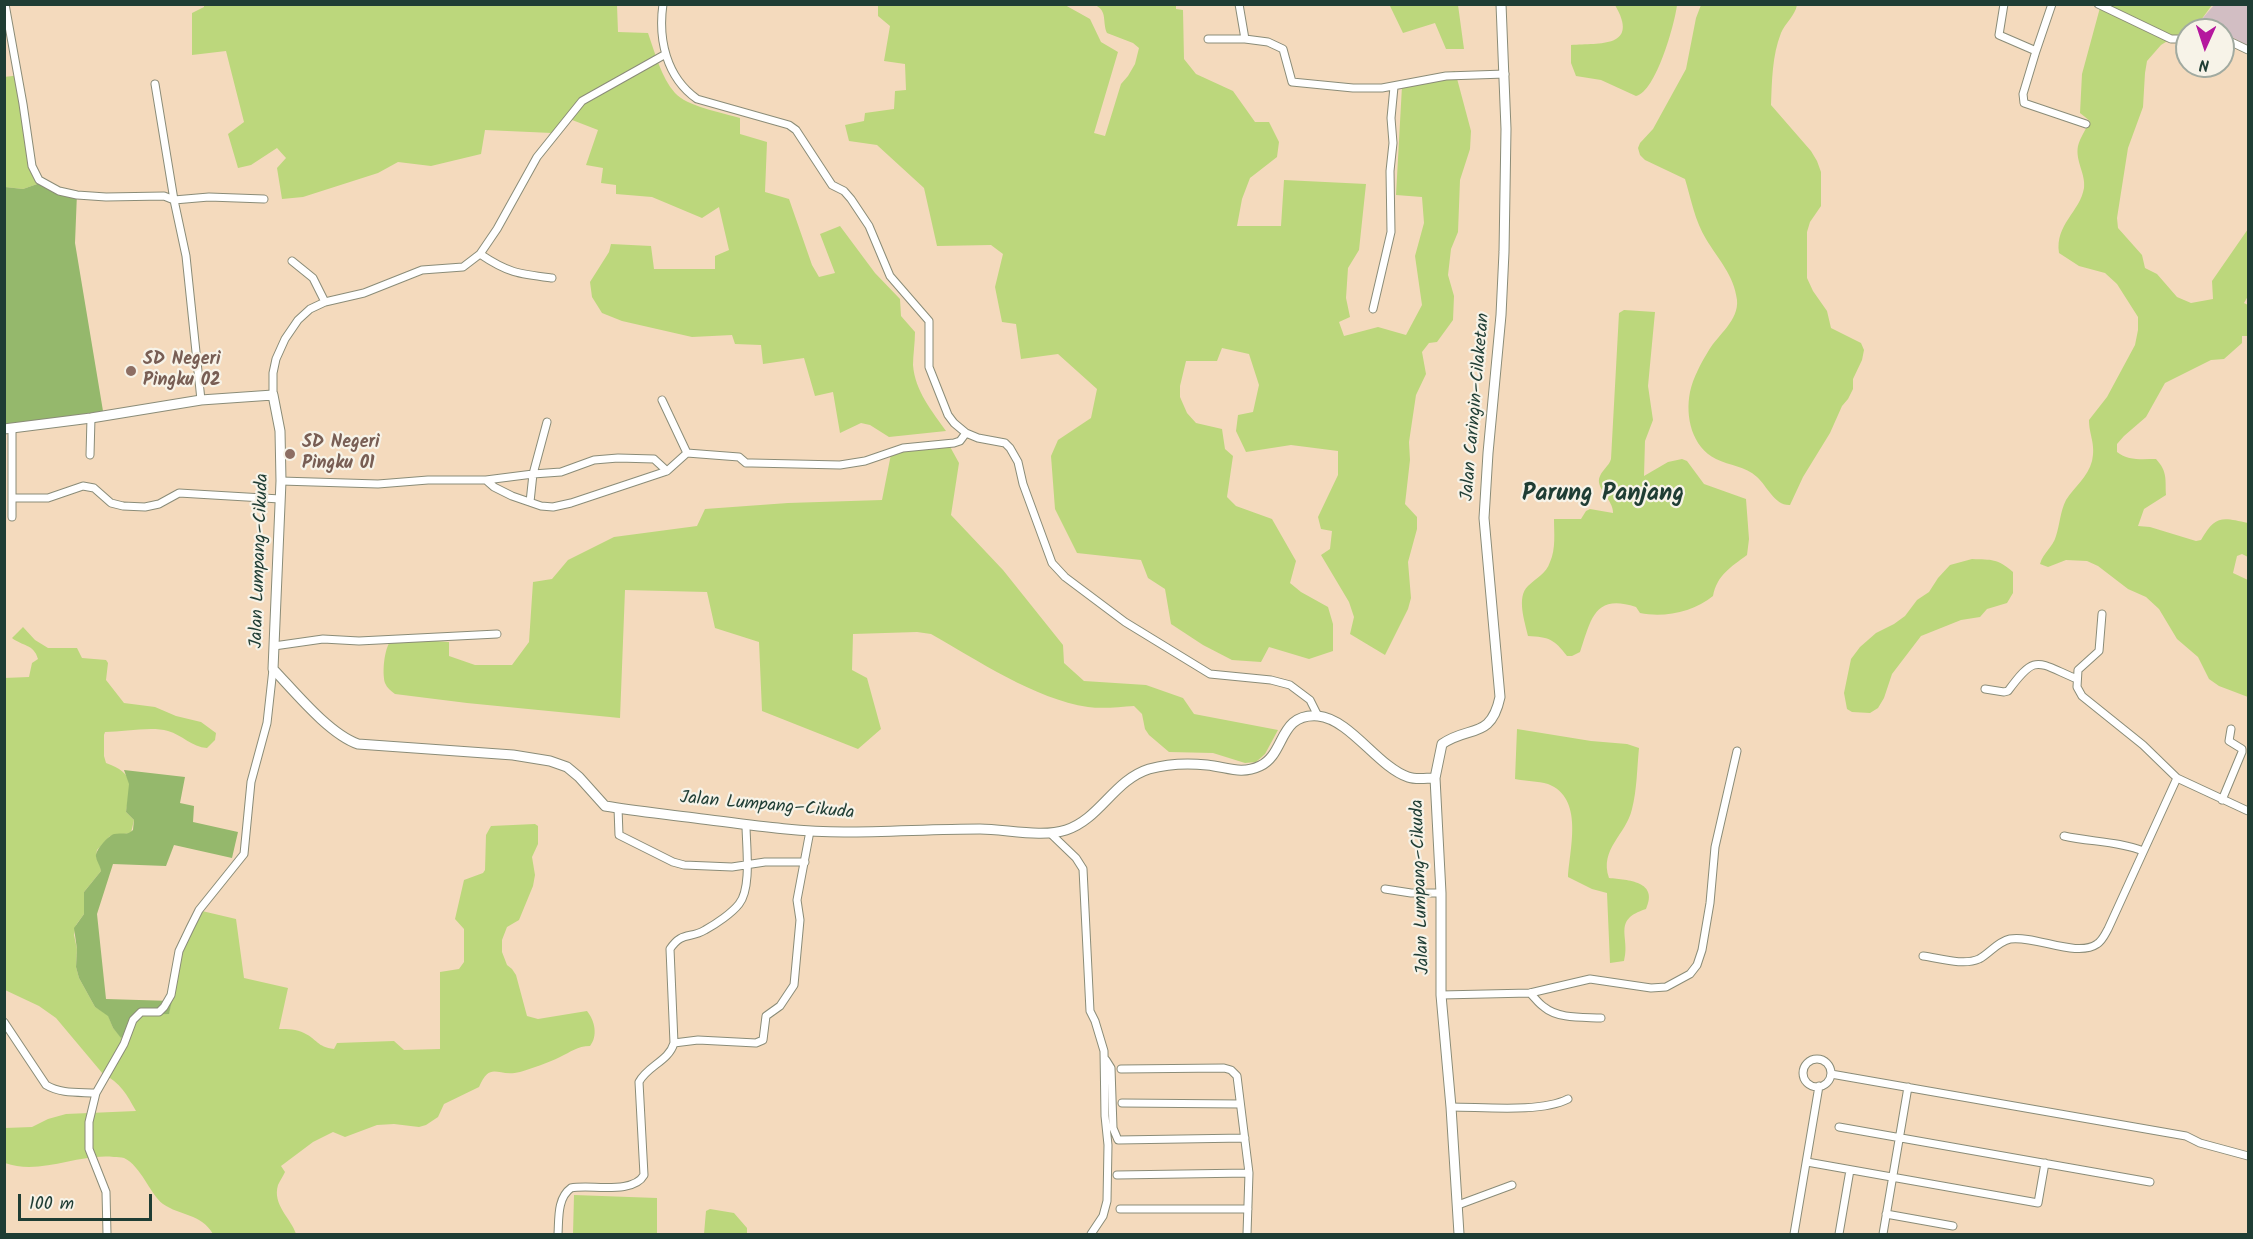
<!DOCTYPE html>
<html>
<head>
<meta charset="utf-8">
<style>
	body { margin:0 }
	#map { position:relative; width:2253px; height:1239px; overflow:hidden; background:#f4dabd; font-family:Kalam,sans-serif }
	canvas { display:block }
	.frame { position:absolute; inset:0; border:6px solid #1f3d34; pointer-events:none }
	.north { position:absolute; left:2175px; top:18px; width:60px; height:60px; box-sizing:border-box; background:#f7f3e8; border:2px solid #a1aaa0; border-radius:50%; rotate:183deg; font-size:16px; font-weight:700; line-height:24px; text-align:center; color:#1f3d34 }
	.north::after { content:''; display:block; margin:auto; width:21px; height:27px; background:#b5179e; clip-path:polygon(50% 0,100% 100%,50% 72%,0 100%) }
	.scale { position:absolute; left:18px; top:1194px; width:134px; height:27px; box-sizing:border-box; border:3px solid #1f3d34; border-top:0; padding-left:8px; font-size:18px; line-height:21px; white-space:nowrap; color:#1f3d34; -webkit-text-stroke:4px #f7f3e8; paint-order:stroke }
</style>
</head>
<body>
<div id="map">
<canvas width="2253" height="1239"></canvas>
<div class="frame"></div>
<div class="north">N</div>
<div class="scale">100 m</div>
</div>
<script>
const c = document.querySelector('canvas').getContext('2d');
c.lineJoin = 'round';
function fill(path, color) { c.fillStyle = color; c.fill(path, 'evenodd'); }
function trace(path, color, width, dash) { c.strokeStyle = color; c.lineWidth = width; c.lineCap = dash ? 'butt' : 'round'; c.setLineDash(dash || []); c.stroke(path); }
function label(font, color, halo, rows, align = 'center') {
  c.font = font + ' Kalam,sans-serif'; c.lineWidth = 4.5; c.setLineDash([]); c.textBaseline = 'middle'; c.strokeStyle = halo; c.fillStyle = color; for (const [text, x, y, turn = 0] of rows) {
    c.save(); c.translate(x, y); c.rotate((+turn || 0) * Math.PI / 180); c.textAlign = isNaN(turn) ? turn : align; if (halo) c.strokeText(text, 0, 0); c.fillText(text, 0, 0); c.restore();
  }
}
const industrial = new Path2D(`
	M2215,4l33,1v41l-25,-14v-2l-22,-10z`);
const green = new Path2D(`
	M204,4l413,1 1,27 30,1c7,20 13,44 27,60 11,13 48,20 65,25v16l27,8 -2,50 24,7 23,66 7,12 16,-4 -15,-39 20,-8 35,47 25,26 1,17 14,16c0,11 -2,23 -2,33 2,26 19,46 33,66l-57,6 -19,-12 -9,-2 -21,10 -7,-41 -18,4 -11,-38 -41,6 -2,-19 -26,-1 -3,-9 -40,2 -70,-16 -20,-8 -10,-16 -2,-15 19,-30 2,-8 40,2 3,23h61v-13l14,-6 -10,-43 -17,11 -50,-21 -36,-3v-9l-15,-2 2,-15 -17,-3 12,-35 -31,-12 -15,15 -67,-3 -4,24 -50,12 -33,-4 -20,11 -75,24 -21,2 -5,-31 9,-10 -9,-10 -26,17 -13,3 -10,-34 16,-12 -18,-71 -34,4v-42l12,-6z
	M2101,4l111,1 -11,15 -40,25 -14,16 -2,12 -2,34 -15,41 -11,70 1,10 24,27 3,13 12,6 20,23 14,6 22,-4 -1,-18 36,-52v67l-4,7 4,2v31h-6v7l-18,16 -13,1 -46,23 -19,34 -22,19 -7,8v8c11,9 25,7 39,7 12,13 9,21 10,36l-22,14 -6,17 12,1 46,14 5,-1c14,-25 21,-23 47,-17v34l-6,-3 -5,2 -4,17 15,7v117l-29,-11 -10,-7 -11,-22 -21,-18 -18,-30 -13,-12 -18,-8 -30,-23 -11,-5 -21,-1 -18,7 -8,-3c3,-11 13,-17 16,-28 4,-12 4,-24 10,-36 8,-13 22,-23 26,-39 4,-17 -3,-26 -3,-41l18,-23 28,-52 3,-15v-13l-21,-33 -12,-11 -26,-7 -20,-13c-4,-29 21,-41 25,-65 2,-14 -9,-27 -6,-42 2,-8 8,-17 12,-25l-10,-8 2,-39z
	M878,5h187l25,14 11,23 17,10 -24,81 11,3 16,-52 7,-8 7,-12 4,-16 -6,-5 -26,-10c-5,-11 1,-22 -12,-28h81v4l7,1 1,49 12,15 37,17 22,31h14l10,20 -2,15 -27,21 -8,21 -5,27h44l3,-46 82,4 -7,66 -11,18 -2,30 4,19 -11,5 5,14 34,-9 28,8 16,-30 -7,-49 9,-33 -2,-26 -26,-2 6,-109 53,-15 16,60 -1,18 -10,31 -2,52 -7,17 -3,26 6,21 -1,24 -16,22 -8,1 -7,9 4,22 -10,21 -7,47 1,18 -5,44 12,13v12l-9,33 3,36 -3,11 -23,46 -35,-21 4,-17 -5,-15 -28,-47 9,-6 2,-18 -11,-2 -3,-12 20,-42v-24l-47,-6 -45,7 -10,-21 2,-16 15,-3 6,-27 -10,-31 -27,-6 -5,13h-31l-6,25v11l7,16 9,10 26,6 3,20 8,7 -6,41 9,9 36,13 24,42 -6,22 11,9 27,15 5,17v27l-24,8 -40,-12 -8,15 -29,-2 -29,-15 -32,-21 -6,-35 -17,-11 -7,-18 -64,-7 -22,-44 -4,-53 7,-16 33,-22 6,-29 -39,-35 -37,5 -5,-35 -14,-2 -7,-35 8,-33 -12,-9 -54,1 -13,-58 -47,-43 -28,-4 -4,-16 19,-4 1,-8 29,-4 1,-18 11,-1 -1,-26 -21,-3 6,-35 -12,-10z
	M1615,5h62c-2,18 -21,87 -41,91l-35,-16 -25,-4 -5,-13v-18c29,-2 69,3 44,-40z
	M1701,5h96c-2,11 -12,18 -16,28 -9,23 -9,48 -10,72l40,46 6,10 4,11v34l-11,16 -3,10v46l6,13 14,20 4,17 30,15 3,7 -2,10 -9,19v10l-5,10 -6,7 -12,27 -27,44 -13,28c-15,1 -23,-19 -33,-28 -12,-11 -27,-11 -41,-18 -24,-12 -31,-42 -26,-67 3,-14 11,-29 19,-42 9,-15 30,-30 28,-50 -3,-25 -19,-41 -31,-61 -11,-18 -15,-40 -21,-60l-40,-19 -5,-5 -2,-7 2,-5 13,-14 33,-60 10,-51z
	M1390,6l68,-1 6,44h-18l-11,-26 -32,10z
	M21,75l7,83 15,24 -20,7 -18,-2 -1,-110z
	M1624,310l31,2 -7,74 5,34 -8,21 -1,35 24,-14 14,-3 5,2 17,23 42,15 3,40 -2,16c-16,12 -30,20 -34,41 -19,16 -49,22 -73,17l-4,-6c-42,-14 -45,13 -56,45l-8,4h-5c-13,-17 -18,-19 -39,-20 -3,-14 -12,-39 0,-50 8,-8 18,-12 22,-24 6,-13 4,-29 4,-43h27l5,-8 4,-2 23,4c1,-13 -19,-25 -13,-37 3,-7 9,-10 11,-17l8,-146z
	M948,443l11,20 -8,52 52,55 60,75 1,18 20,18 62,4 37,13 11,16 84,16 -13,24 -9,8 -11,1 -32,-10 -44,-1 -20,-17 -4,-6 -3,-15 -8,-8c-15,1 -31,3 -46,1 -53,-8 -111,-47 -157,-73l-14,-2 -64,2 -1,36 15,8 14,51 -23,20 -96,-38 -3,-69 -44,-14 -8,-36 -82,-2 -5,128 -153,-15 -72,-9c-4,-3 -8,-6 -10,-11 -3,-10 -1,-34 6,-43h32l26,2v14l26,9h37l17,-23 4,-60 19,-3 16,-19 46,-23 83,-11 8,-17 83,-6 94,-3 10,-51z
	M1972,559c20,1 25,-1 41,13v21l-6,10 -20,6 -7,8 -19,3 -40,16 -29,38 -8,24 -6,10 -8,5 -18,-1 -5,-3 -3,-16 7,-34 9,-12 16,-14 18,-9 11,-8 12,-16 12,-8 9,-14 12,-13z
	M23,627l12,13 13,8h29l5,10 24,2 2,3 -2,17 18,23 31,4 21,9 25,6 15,11 -1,7 -8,8c-15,-1 -25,-13 -39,-17 -17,-5 -44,1 -63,1l-1,3v21l2,7c29,11 25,20 20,49l8,8 -3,13 -21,3 -13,14 -1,7 4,7 1,7 -17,21v22l-8,11 -2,10 3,14 -1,18 3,11 16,29 13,8 5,13 8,9 18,-22 30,-2 17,-74 16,-28 34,8 8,59 44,10 -9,41c8,0 18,0 25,4 13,6 13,14 30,16l3,-6 57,-2 10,9 36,-1v-77l19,-3 5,-7v-33l-9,-10 9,-39 19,-7 2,-3 1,-35 5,-9 44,-2 3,2v18l-6,13 3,18 -2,11 -14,34 -12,7 -5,13v12l5,13 5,4 4,6 11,41 11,3 49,-8c8,10 11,25 3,35 -13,0 -19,6 -30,11 -12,6 -27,11 -40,15 -23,6 -29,-12 -41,15l-35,17 -6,13 -12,8 -7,2 -25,-3 -17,1 -32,12 -12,-5 -20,10 -32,24 4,6c-2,4 -5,9 -7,13 -6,20 13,33 18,49h-83c-12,-21 -33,-18 -50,-30 -13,-10 -22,-38 -39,-46 -3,-1 -7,-1 -10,-1 -36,-4 -74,19 -109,6v-35l27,-1 16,-8 18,-5 70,-3c-9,-16 -16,-29 -33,-37l-47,-56 -17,-12 -34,-16 -1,-312 25,-1 3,-14 6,-4c-4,-15 -16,-13 -26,-21z
	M1517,729l74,12 36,3 12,4c-2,20 -2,42 -7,61 -6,26 -33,40 -23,69 19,2 50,3 37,31 -35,11 -15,28 -22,52l-14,2 -3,-70 -15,-4 -24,-12c2,-30 16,-79 -20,-93 -10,-3 -23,-3 -33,-5z
	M574,1195l83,3v36h-84z
	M710,1209l24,4 13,15v6h-43l2,-23z`);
const forest = new Path2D(`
	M43,182l34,11 -2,50 28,168 -98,18v-242l18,2z
	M124,770l61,7 -5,26 14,3 -1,16 45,10 -6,26 -58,-13 -8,21 -53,-2 -16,50 9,85 66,2 -3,13 -30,1 -18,23 -8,-10 -5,-12 -13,-9 -16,-29 -3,-11 1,-18 -3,-21 10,-14v-22l17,-21c-1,-6 -4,-9 -5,-14 -1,-7 12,-21 18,-23 8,-2 13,2 19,-4l1,-10 -8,-8 3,-28z`);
const minor = new Path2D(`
	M5,4l18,100 9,62 7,14 20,11 18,4 29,2 58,-1 10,4 12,56 15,144
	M663,4c-5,35 3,73 34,95l92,26 7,5 36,55 12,6 7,8 18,27 21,50 39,45v46l19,48 6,8 12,10 12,5 27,5 5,5 8,14 5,22 29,79 13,14 60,45 85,52 61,6 19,5 20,15 8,16
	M1239,4l6,35 23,3 15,7 9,33 61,6h29l64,-12 59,-2
	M2004,4l-5,31 37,16 -13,43 1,9 62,21
	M2098,4l73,35h16
	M2223,38l25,12
	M1208,39h37
	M2036,51l16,-47
	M155,84l19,116 35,-3 55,2
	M480,254c28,19 39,20 72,24
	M292,261l21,17 12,24
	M1373,309l18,-77 -1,-61 3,-28 -2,-25 3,-31
	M273,395v-22l3,-14 9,-20 13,-19 12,-11 15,-7 39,-9 58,-23 41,-3 17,-13 17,-25 40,-72 45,-56 82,-46
	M687,453l52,4 7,6h6l88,2 25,-4 38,-13 51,-5 6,-2 6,-8
	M90,455l1,-37
	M486,480l47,-6 14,-52
	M281,481l97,3 50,-4h58l8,7 18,9 29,10 12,1 18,-4 96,-32 20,-18 -25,-53
	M12,498h36l35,-12 11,2 17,15 12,3 22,1 14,-3 20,-11 101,6
	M530,502l3,-28 28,-2 33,-12 24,-2 36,1 13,12
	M12,517v-88
	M2102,614l-3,37 -21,19 -1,17 5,9 61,49 34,33 71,33
	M274,646l49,-7 36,2 138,-7
	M1985,689l19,3 4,-1c28,-38 28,-29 69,-12
	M2222,800l20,-48v-3l-13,-8 2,-12
	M618,808l1,27 54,27 11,3 48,2 33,-5h40
	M1050,833l26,25 7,11 7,142 5,10 9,30 1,65 3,29 -1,56 -4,15 -12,18
	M2064,836c26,6 54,5 79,15
	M1385,889l26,4h30
	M1923,956c16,2 40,10 56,3 11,-6 18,-17 31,-20 25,-4 67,19 87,5 6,-4 8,-10 11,-15l69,-151
	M1530,993c5,5 9,11 14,14 14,12 39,10 57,11
	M1441,995l89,-2 60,-14 61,9 15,-1 24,-13 7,-9 5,-15 8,-47 5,-56 22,-96
	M4,1022l42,63c15,9 32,7 50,8
	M674,1043l24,-3 58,3 7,-3 3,-24 14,-10 14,-21 6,-65 -3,-20 13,-69
	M1803 1073a14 14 0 1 1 28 0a14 14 0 1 1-28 0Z
	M1106,1060l5,8 2,60 5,12 127,-2
	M1121,1069l103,-1 7,2 6,6 12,97 -2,61
	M1831,1074l355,62 14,7 48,13
	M1122,1103l118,1
	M1451,1107c33,0 89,6 117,-8
	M1839,1127l311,55
	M1807,1162l231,41 7,-40
	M1117,1175l132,-2
	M1458,1205l54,-20
	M1120,1209h128
	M1886,1214l67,12
	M107,1234l-1,-42 -17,-43v-27l7,-29 28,-49 9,-24 8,-8h18l5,-5 7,-12 8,-44 11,-23 9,-18 45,-56 7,-72 16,-59 6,-54
	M558,1234c1,-15 -1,-36 13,-46 19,-4 62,7 73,-13l-5,-93c8,-16 30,-21 35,-39l-4,-94c12,-18 20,-10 35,-19 11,-6 27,-17 34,-26 13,-16 7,-59 7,-79
	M1794,1234l25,-148
	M1839,1234l11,-64
	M1883,1234l25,-147`);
const tertiary = new Path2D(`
	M4,429l87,-11 110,-18 72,-5 7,36 1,50 -8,188c22,23 56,65 85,75l155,11 37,6 17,6 12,10 26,29c29,5 60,8 90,12 49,6 99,14 149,14 45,0 91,-3 136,-3 25,0 62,9 86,1 34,-11 48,-50 83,-61 18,-5 40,-6 58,-4 20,2 34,10 53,1 26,-12 18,-53 58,-50 32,3 60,51 90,61 8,3 18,1 27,1l6,115v102l10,112 8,127
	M1435,778l7,-34c27,-19 49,-4 58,-47l-16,-179 4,-65 13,-138 3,-63 2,-123 -5,-125`);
const markers = [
	[131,371,6,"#8d6e63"],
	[290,454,6,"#8d6e63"]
];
const educationNames = [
	["SD Negeri",143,361],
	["Pingku 02",143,382],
	["SD Negeri",302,444],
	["Pingku 01",302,465]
];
const streetNames = [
	["Jalan Caringin–Cilaketan",1477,407,-85],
	["Jalan Lumpang–Cikuda",261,561,-88],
	["Jalan Lumpang–Cikuda",767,807,5],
	["Jalan Lumpang–Cikuda",1422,887,-92]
];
const districtNames = [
	["Parung Panjang",1603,496]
];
fill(industrial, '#d2bec3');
fill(green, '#bcd77c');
fill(forest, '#95b86c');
trace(minor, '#8a8c78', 9);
trace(tertiary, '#8a8c78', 11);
trace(minor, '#fff', 7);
trace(tertiary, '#fff', 9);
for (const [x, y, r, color] of markers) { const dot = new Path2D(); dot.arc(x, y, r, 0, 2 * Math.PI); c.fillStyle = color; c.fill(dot); trace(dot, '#f7f3e8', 2); }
label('bold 18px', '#785e54', '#f7f3e8', educationNames, 'left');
label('18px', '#1f3d34', '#f7f3e8', streetNames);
label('bold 24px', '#1f3d34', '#f7f3e8', districtNames);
</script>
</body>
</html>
